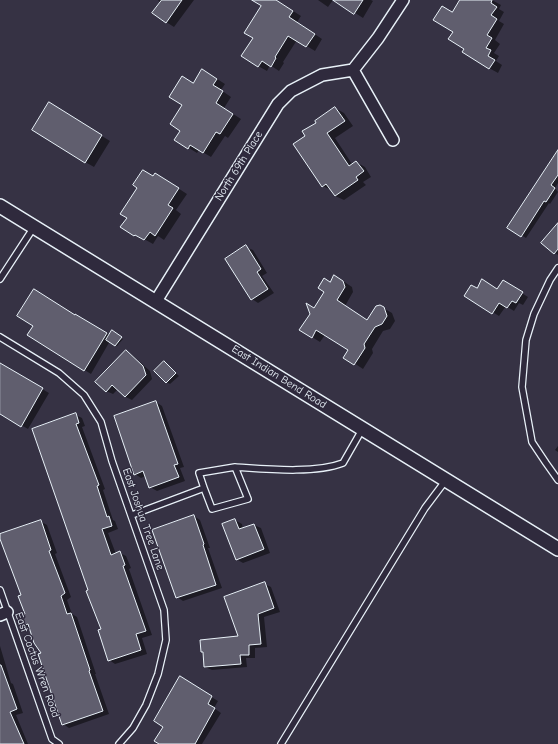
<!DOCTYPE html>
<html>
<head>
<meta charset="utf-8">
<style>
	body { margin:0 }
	canvas { display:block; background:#363244 }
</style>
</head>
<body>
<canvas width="558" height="744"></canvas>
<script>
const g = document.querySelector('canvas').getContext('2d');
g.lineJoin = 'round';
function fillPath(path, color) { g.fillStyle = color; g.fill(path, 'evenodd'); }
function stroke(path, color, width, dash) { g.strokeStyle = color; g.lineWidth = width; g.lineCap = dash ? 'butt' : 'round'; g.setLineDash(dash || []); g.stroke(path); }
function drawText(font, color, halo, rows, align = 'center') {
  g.font = font + ' "Comic Neue",sans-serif'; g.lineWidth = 3; g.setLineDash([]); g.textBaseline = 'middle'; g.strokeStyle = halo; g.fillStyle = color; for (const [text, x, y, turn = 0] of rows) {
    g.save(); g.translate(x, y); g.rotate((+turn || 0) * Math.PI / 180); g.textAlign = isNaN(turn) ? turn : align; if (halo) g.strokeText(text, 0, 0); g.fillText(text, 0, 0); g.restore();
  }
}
fillPath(new Path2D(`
	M 158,0 L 194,0 L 174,27 L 166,22 L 161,3 Z
	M 259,0 L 276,0 L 301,16 L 297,22 L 322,39 L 315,51 L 297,40 L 283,62 L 284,63 L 279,71 L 270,65 L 267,71 L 258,66 L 254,38 L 263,6 Z
	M 318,0 L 333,0 L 328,7 Z
	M 335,0 L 371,0 L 373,1 L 363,18 Z
	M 461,0 L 492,0 L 501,5 L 499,9 L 504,12 L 499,21 L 504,24 L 495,40 L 500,44 L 494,53 L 499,56 L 496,61 L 502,65 L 498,73 L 489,68 L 465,48 L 454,32 L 453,14 Z
	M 211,75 L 225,84 L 221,90 L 231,97 L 224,108 L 241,119 L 228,138 L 225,136 L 211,157 L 199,150 L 197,153 L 176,140 L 182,130 L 184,105 L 193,84 Z
	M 335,108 L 344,113 L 353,126 L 335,138 L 352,164 L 356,162 L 365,167 L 371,177 L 363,182 L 366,185 L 344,200 L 335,196 L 332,190 L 322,186 L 307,136 L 317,123 Z
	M 58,109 L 110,141 L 94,167 L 85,162 Z
	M 557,150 L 558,150 L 558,183 L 555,188 L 558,192 L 550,204 L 549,203 L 526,238 L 508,227 L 551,162 L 550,162 Z
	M 153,177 L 164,179 L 187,194 L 176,210 L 181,214 L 164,240 L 158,236 L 153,244 L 144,239 L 143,240 L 122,227 Z
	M 558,225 L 558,255 L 543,243 Z
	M 246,247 L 253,250 L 267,273 L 262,276 L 274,293 L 258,303 L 252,299 Z
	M 343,281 L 352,287 L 353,292 L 345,306 L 368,321 L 380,306 L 392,313 L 395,321 L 390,329 L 383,331 L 372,349 L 373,353 L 363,369 L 345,357 L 350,350 L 325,335 L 320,342 L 312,337 L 314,309 L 330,283 Z
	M 503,281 L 528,297 L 523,305 L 519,303 L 514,311 L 506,306 L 499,316 L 466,296 L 477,289 L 498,290 Z
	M 76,315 L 110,335 L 112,332 L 123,339 L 117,346 L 110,341 L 91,374 L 28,335 Z
	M 126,351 L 132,355 L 150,371 L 152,379 L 132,400 L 126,397 L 118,389 L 113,394 L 106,391 Z
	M 164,362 L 179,376 L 170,384 L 166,382 Z
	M 0,364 L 49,393 L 28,429 L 0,413 Z
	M 156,402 L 162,406 L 184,467 L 180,468 L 185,481 L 157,491 L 150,487 L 146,476 L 141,478 L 135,474 Z
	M 76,415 L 82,418 L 85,426 L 82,427 L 105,489 L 103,490 L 113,520 L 115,521 L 118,529 L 108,533 L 116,554 L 120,553 L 126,556 L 131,568 L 129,569 L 152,635 L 142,638 L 147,654 L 115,664 L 109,660 L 102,630 L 90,590 L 34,430 Z
	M 558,446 L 558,452 L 555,450 Z
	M 194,516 L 200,520 L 210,548 L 208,548 L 222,588 L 183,601 L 177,597 Z
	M 235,520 L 242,524 L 243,529 L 254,525 L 261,528 L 270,553 L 243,563 L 236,559 Z
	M 40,521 L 47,525 L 57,553 L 55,554 L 71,597 L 67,600 L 72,614 L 77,617 L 96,674 L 95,674 L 109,714 L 69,728 L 63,724 L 42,654 L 30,628 L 24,625 L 26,615 L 22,595 L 0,536 Z
	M 265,584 L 271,587 L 280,612 L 264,617 L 267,647 L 255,648 L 255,658 L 246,658 L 247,667 L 212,670 L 205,667 L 204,653 L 202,651 L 239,637 Z
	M 0,646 L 11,683 L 13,684 L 23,713 L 16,715 L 28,744 L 0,744 Z
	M 180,678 L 218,701 L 214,708 L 221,713 L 202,744 L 161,744 L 165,727 Z`), '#0007');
const building = new Path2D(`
	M 162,0 L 182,0 L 166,23 L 152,13 Z
	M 252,0 L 276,0 L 293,11 L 289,17 L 315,34 L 306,47 L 288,36 L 275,57 L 276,58 L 271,67 L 262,61 L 258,67 L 241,56 L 253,38 L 244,33 L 261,6 Z
	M 333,0 L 363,0 L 354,14 Z
	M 460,0 L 492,0 L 491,3 L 497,7 L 491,15 L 497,19 L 487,35 L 492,38 L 486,48 L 491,50 L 488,56 L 495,60 L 489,69 L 462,52 L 464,49 L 448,39 L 453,32 L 433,20 L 442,6 L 452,12 Z
	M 202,69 L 217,79 L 213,85 L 223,91 L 216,103 L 233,114 L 220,134 L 216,132 L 203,153 L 190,145 L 188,149 L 174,140 L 180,131 L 170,124 L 182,105 L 169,97 L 182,76 L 193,83 Z
	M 49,102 L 102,135 L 85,163 L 32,130 Z
	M 335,107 L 345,121 L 327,133 L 349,166 L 356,161 L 364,171 L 356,177 L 358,180 L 335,196 L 326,184 L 322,187 L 293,144 L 305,136 L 302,131 L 316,123 L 315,121 Z
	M 558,150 L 558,175 L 551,185 L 555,188 L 546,202 L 544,201 L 521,237 L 507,228 Z
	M 143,170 L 153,176 L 155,173 L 179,188 L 168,205 L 173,208 L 155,236 L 150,232 L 144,240 L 135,235 L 134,236 L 120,227 L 127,218 L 120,214 L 137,188 L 133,185 Z
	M 558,223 L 558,249 L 554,254 L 541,243 Z
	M 246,245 L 261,269 L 257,272 L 268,289 L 251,300 L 225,259 Z
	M 334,275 L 343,281 L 345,287 L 337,300 L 367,320 L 376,306 L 380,305 L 384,307 L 387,316 L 382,324 L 375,327 L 364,344 L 365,348 L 354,365 L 343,358 L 348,350 L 316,330 L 312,338 L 299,330 L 310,314 L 306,303 L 314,308 L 324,292 L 318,288 L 324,278 L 330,282 Z
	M 482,279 L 497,289 L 503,280 L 523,292 L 516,303 L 512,301 L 507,308 L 499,303 L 492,314 L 464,296 L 471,285 L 477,288 Z
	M 34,289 L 75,315 L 75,314 L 107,333 L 84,371 L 27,335 L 33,326 L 17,316 Z
	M 112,330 L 122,337 L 115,346 L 106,340 Z
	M 126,350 L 143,366 L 146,375 L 125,397 L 112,385 L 106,392 L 95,382 Z
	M 164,361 L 176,373 L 166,383 L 154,371 Z
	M 0,363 L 43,388 L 21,427 L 0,414 Z
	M 156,401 L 178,464 L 174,465 L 179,477 L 149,488 L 143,471 L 134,475 L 114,416 Z
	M 76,413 L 79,423 L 76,424 L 99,485 L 97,486 L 107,517 L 109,516 L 112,526 L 102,529 L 111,555 L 120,551 L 125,565 L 123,566 L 146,631 L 136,634 L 141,650 L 108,661 L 98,630 L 101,629 L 86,591 L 88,590 L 32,429 Z
	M 194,515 L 204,544 L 203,545 L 216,585 L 176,598 L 152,530 Z
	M 235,519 L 239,529 L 254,524 L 264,549 L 236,560 L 222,524 Z
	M 41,520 L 51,550 L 49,551 L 65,593 L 61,596 L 67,614 L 71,613 L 90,670 L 89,671 L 103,711 L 62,725 L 38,654 L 41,653 L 34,643 L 28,624 L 23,626 L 21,617 L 25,614 L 18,596 L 21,595 L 0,539 L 0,534 Z
	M 265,582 L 274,608 L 258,614 L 261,644 L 249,645 L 249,655 L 240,655 L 241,664 L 204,667 L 203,652 L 201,652 L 200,640 L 238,636 L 224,597 Z
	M 0,665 L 1,665 L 17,709 L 10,712 L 24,744 L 0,744 Z
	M 180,676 L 212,696 L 208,704 L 215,708 L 195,744 L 159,744 L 154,741 L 163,727 L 154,721 Z`);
fillPath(building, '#605e6e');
stroke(building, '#e8f1f8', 1);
const service = new Path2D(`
	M 558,268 L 550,280 L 534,314 L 526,340 L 522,387 L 532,442 L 546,463 L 558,480
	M 0,279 L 34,227
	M 0,337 L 59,373 L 84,395 L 101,422 L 112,461 L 164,610 L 166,640 L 158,674 L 146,705 L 133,728 L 119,744
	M 235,467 C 266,469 314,474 343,463 L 363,428
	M 132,515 L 204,488 L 212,509 L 248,499 L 235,467 L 199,473 L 204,488
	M 0,590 L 52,739 L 59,744
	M 281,744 L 425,508 L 446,480`);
const minor = new Path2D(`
	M 353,70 L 393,140
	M 156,301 L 278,104 L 291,91 L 322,75 L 353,70 L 378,38 L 403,0
	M 0,615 L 7,612`);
const tertiary = new Path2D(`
	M 0,206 L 558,549`);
stroke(service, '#e8f1f8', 8);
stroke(minor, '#e8f1f8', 14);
stroke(tertiary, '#e8f1f8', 16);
stroke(service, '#2f2a3d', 5.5);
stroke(minor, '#2f2a3d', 11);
stroke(tertiary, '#2f2a3d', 13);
drawText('11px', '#e8f1f8', '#2f2a3d', [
	["North 69th Place",239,166,-58],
	["East Indian Bend Road",279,377,32],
	["East Joshua Tree Lane",143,519,71],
	["East Cactus Wren Road",37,665,70]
]);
</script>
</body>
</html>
